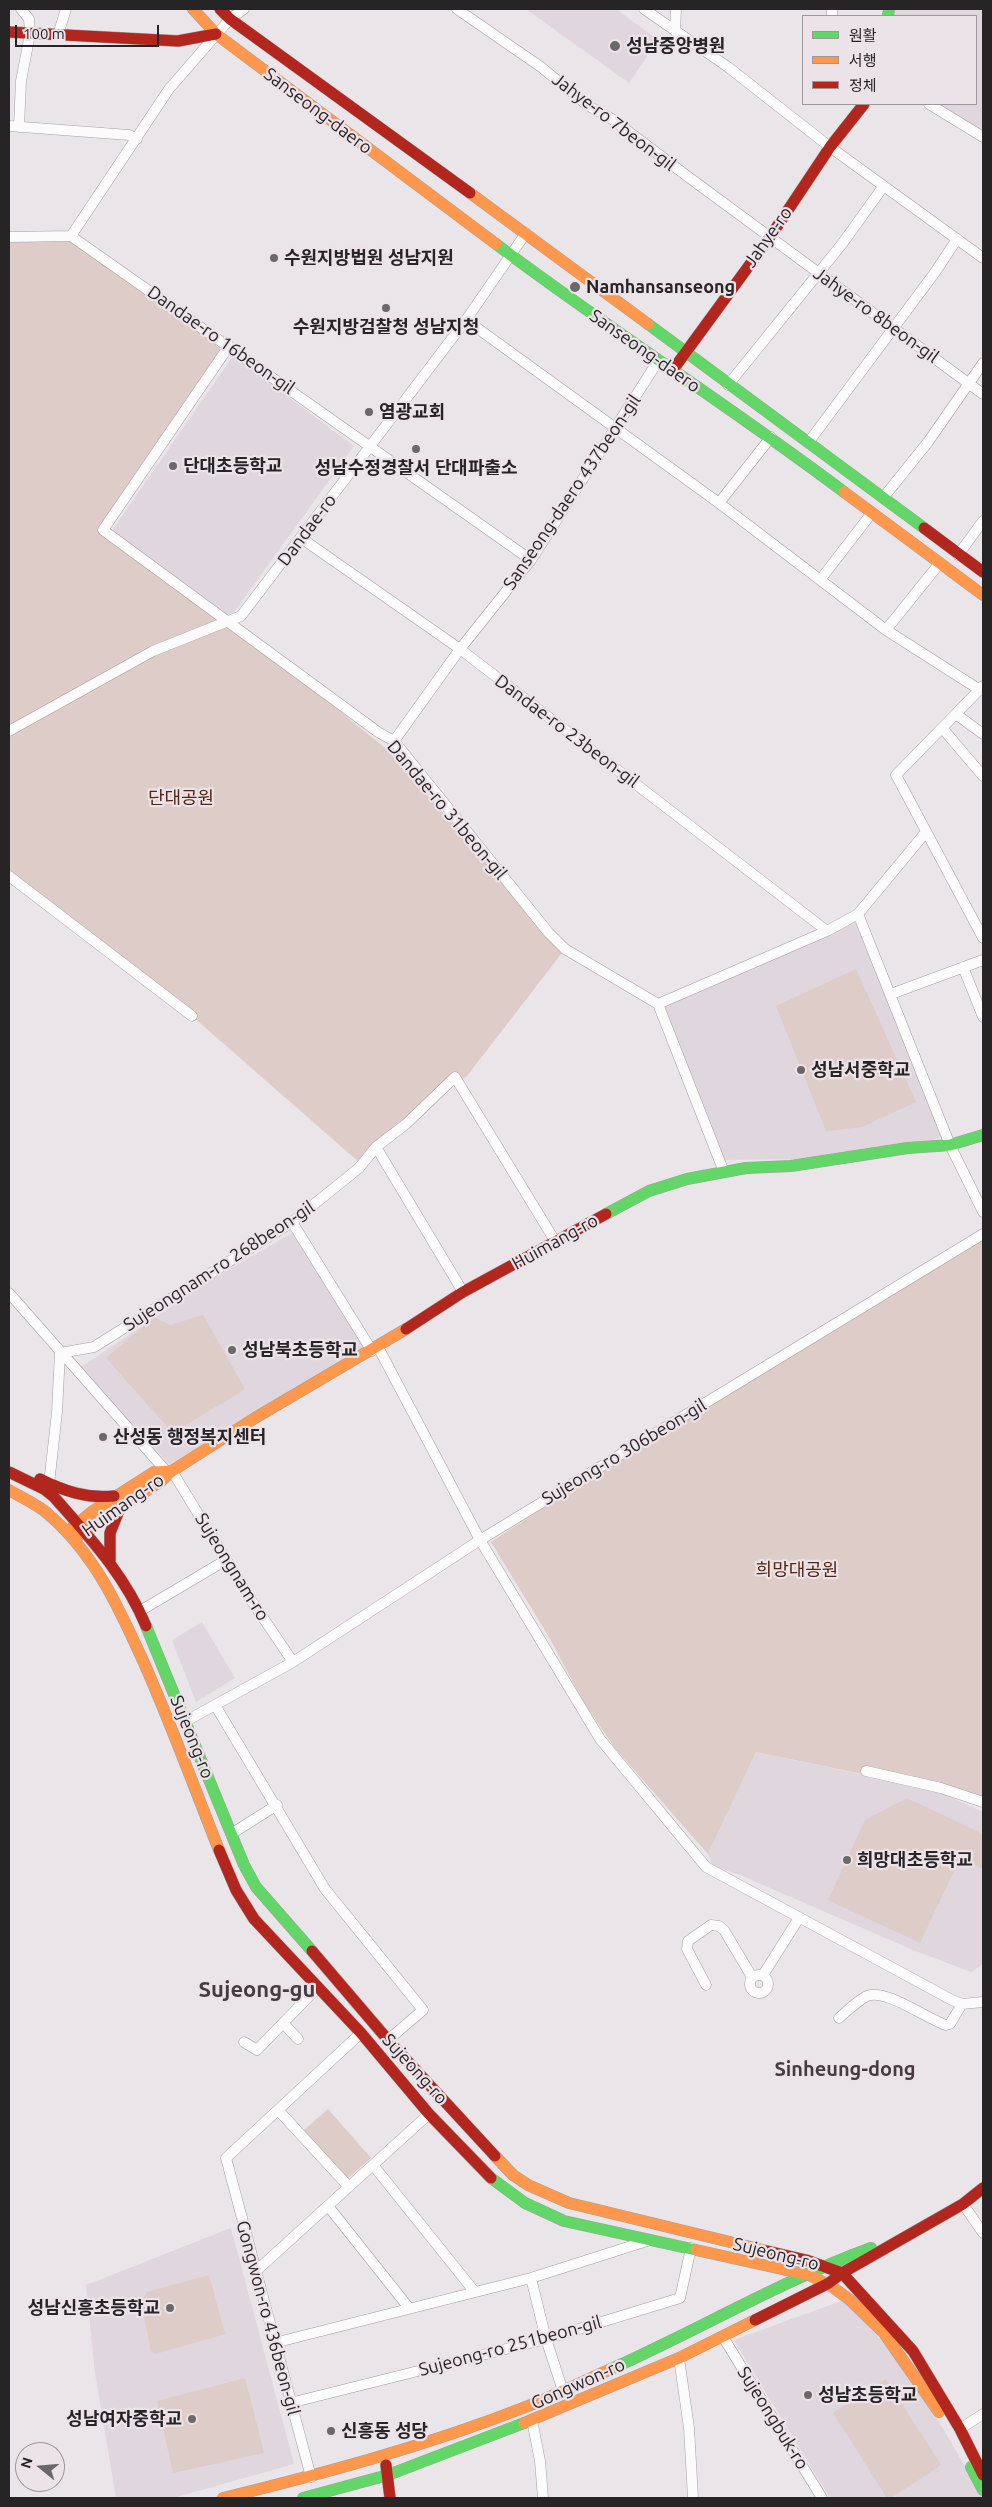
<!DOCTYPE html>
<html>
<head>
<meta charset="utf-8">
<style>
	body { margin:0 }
	#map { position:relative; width:992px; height:2507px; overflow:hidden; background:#eae5e8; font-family:Ubuntu,"Noto Sans KR",sans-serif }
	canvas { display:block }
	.frame { position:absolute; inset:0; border:10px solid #272426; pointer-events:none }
	.legend { position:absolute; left:802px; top:15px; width:175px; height:90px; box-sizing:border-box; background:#ece3e9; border:1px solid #9d979b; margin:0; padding:6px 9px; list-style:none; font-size:15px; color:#272426 }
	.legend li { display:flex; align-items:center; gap:10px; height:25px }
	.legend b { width:25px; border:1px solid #9d979b }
	.north { position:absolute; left:15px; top:2442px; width:50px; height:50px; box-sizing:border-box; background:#ece3e9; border:1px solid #9d979b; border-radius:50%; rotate:287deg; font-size:14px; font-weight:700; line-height:20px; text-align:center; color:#272426 }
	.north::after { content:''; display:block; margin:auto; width:18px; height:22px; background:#6b686a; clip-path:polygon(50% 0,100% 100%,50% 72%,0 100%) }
	.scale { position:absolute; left:15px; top:25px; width:144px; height:22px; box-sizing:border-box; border:2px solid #272426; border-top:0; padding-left:6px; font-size:15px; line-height:18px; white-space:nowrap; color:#272426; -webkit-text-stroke:4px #ece3e9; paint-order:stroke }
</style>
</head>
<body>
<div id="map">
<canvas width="992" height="2507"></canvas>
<div class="frame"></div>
<ul class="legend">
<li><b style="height:6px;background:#63d668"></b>원활</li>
<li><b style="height:6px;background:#ff974d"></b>서행</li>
<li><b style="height:6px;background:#b3261e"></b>정체</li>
</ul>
<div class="north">N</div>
<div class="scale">100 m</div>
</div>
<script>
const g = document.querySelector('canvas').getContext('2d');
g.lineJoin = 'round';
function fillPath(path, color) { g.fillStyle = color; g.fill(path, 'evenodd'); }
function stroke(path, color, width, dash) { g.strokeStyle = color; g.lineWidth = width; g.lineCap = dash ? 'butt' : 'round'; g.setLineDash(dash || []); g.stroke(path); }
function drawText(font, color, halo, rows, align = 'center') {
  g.font = font + ' Ubuntu,"Noto Sans KR",sans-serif'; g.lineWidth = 4.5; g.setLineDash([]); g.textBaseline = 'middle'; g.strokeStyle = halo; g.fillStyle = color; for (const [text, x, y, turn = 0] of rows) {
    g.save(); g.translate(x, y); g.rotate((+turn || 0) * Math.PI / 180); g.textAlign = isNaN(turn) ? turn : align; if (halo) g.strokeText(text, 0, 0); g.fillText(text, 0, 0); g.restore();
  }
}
fillPath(new Path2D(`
	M 526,9 L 616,9 L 658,40 L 629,83 Z
	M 889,9 L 983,9 L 983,137 L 929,104 L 976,104 L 976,16 L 888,16 Z
	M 233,356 L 354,446 L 229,619 L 111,532 Z
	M 855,922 L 944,1136 L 908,1148 L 794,1159 L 721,1160 L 658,1004 L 827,931 Z
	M 292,1233 L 367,1345 L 171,1466 L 78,1369 L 211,1280 Z
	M 202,1622 L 235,1678 L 196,1702 L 172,1640 Z
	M 756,1752 L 935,1790 L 983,1812 L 983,1964 L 971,1972 L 913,1950 L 740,1875 L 713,1866 L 708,1854 Z
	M 231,2228 L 294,2464 L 173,2498 L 116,2498 L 95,2373 L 86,2285 Z
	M 841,2301 L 858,2312 L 892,2353 L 944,2430 L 983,2498 L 830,2498 L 734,2340 Z`), '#e0d6dd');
fillPath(new Path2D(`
	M 71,236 L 116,267 L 222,350 L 99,530 L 229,621 L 385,748 L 565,949 L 467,1076 L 436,1097 L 360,1163 L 192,1016 L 9,878 L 9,237 Z
	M 856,969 L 916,1102 L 862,1127 L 826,1131 L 776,1006 Z
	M 983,1239 L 983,1802 L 935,1789 L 756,1752 L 708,1854 L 614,1747 L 583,1701 L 549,1637 L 491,1542 L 593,1475 Z
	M 203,1315 L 245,1389 L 173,1433 L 106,1358 L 154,1317 L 170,1325 Z
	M 907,1798 L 983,1834 L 983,1869 L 960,1858 L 920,1943 L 828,1900 L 865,1820 Z
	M 328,2109 L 371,2158 L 346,2180 L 303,2131 Z
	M 209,2275 L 225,2334 L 155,2354 L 151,2351 L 141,2303 L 147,2292 Z
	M 245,2378 L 264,2453 L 173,2473 L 157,2401 Z
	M 886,2379 L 941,2465 L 891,2498 L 887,2498 L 833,2413 Z`), '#ddccc8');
const street = new Path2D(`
	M 457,9 L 541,67 L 587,105 L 612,119 L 687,176 L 983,394
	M 644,9 L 728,67 L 830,147 L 983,258
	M 832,16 L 832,9
	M 675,31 L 676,9
	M 58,35 L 66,9
	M 929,104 L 983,137
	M 9,126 L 129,135 L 137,139
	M 19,127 L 21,81 L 30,34 L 29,19 L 21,9
	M 71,236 L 531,560
	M 71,236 L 169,89 L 230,19 L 244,9
	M 9,237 L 71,236
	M 466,320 L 719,503 L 886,630 L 980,690
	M 229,346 L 103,530 L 378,732 L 394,741 L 548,932 L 565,949 L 658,1004
	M 728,385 L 842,244 L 883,187
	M 808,443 L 936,271 L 957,239
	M 883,498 L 928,442 L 983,363
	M 719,503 L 771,437
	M 301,538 L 460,649 L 827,931
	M 958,555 L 983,521
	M 820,580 L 871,514
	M 886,630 L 939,564
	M 983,686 L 896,775 L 983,938
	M 957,715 L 983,734
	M 943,729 L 983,776
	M 9,731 L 153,651 L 241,616 L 466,320 L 526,233
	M 394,741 L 460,649 L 531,560 L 658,361
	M 9,876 L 192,1016
	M 858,914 L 950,1145 L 983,1212
	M 963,967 L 983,1017
	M 891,994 L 983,960
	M 376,1147 L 463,1292
	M 724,1172 L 658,1004 L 827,931 L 858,914 L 926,832
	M 292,1222 L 372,1351
	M 983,1234 L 480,1540 L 600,1739 L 706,1867 L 952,2000 L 962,2004 L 983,2002
	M 9,1293 L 166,1471
	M 172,1471 L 249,1597 L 293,1662
	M 49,1484 L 57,1412 L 60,1353 L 94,1347 L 292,1222 L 359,1168 L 376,1147 L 406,1124 L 455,1077 L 555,1241
	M 140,1611 L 226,1560
	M 215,1705 L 325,1889 L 423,2010 L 388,2040
	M 186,1721 L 293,1662 L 480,1540 L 378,1347
	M 866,1771 L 941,1788 L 983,1802
	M 231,1834 L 277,1805
	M750 1984a9 9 0 1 1 18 0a9 9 0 1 1-18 0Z
	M 763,1975 L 799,1918
	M 706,1985 L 687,1949 L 688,1941 L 711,1925 L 719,1926 L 724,1930 L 752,1977
	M 839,2018 C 848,2010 857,2001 867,1996 C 885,1988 927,2019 946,2025 L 950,2024 L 962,2004
	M 283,2023 L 298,2039
	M 244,2042 L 257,2050 L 318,1987
	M 279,2111 L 349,2187
	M 373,2165 L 474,2291
	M 963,2204 L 983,2233
	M 328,2206 L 409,2308
	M 256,2271 L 429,2114
	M 531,2278 L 546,2339 L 563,2391
	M 723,2337 L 822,2498
	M 274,2343 L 531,2278 L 647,2241
	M 679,2358 L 689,2428 L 693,2498
	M 290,2403 L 546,2339 L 680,2298 L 691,2248
	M 532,2420 L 540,2461 L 543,2498
	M 960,2429 L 983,2414
	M 311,2477 L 226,2158 L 361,2033`);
const fast = new Path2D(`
	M 888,16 L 889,9
	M 496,244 C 610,330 730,406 844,492
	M 648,324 L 924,528
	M 606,1214 L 649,1191 L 687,1179 L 746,1168 L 791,1166 L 908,1148 L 950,1145 L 983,1135
	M 146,1626 L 244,1865 L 256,1887 L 312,1951
	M 491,2178 L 525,2203 L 564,2221 L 696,2250
	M 611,2369 C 698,2330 781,2281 871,2248
	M 971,2467 L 983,2490
	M 303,2498 L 388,2475 L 524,2423`);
const slow = new Path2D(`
	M 193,9 L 216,34 L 496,244
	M 470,193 L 648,324
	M 844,492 L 983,595
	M 9,1490 C 22,1498 37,1504 48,1514 C 95,1554 119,1608 144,1663 C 171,1724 194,1787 219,1850
	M 71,1529 L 93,1511 L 154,1472 L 172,1471
	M 78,1536 L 161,1481 L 172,1471 L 255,1418 L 406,1329
	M 495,2156 L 513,2175 L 528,2185 L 569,2203 L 767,2251
	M 696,2250 L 809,2275 L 831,2286 L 850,2300 L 884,2333 L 939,2412
	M 524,2423 L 679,2358 L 755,2320
	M 223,2498 C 326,2473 429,2445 528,2406 C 556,2395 584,2381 611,2369`);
const jam = new Path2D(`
	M 220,9 L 230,19 L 470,193
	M 9,32 L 178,41 L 216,34
	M 672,371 L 770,237 L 830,147 L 864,104
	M 924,528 L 983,572
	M 406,1329 L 463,1292 L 606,1214
	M 9,1472 L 44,1489 L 54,1497 C 90,1538 125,1575 146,1626
	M 40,1479 C 64,1491 87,1499 114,1496
	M 110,1560 L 110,1533 L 120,1508
	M 219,1850 L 236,1890 L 254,1919 L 361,2033 L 429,2114 L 491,2178
	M 312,1951 L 388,2040 L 495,2156
	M 767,2251 L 806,2260 L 842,2273 L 913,2351 L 960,2429 L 983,2475
	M 755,2320 L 829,2283 L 842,2273 L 963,2204 L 983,2188
	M 386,2465 L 390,2498`);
stroke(street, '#a3a0a2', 11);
stroke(fast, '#a3a0a2', 12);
stroke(slow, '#a3a0a2', 12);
stroke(jam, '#a3a0a2', 12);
stroke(street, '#fcfbfc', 10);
stroke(fast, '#63d668', 11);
stroke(slow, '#ff974d', 11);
stroke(jam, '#b3261e', 11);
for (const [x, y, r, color] of [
	[615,46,6,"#6b686a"],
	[274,258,5,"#6b686a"],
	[575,287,6,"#6b686a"],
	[386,308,5,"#6b686a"],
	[369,412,5,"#6b686a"],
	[416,449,5,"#6b686a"],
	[173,466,5,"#6b686a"],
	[801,1070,5,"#6b686a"],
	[232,1350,5,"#6b686a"],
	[103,1437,5,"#6b686a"],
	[847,1860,5,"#6b686a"],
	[170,2308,5,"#6b686a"],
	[808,2395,5,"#6b686a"],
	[192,2419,5,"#6b686a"],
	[331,2431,5,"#6b686a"]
]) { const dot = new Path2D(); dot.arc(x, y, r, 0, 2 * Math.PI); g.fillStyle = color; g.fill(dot); stroke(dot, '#ece3e9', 2); }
drawText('bold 18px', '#272426', '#ece3e9', [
	["성남중앙병원",626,46],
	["수원지방법원 성남지원",284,258],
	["Namhansanseong",586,287],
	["수원지방검찰청 성남지청",386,327,"center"],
	["염광교회",379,412],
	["단대초등학교",183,466],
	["성남수정경찰서 단대파출소",416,468,"center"],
	["성남서중학교",811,1070],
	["성남북초등학교",242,1350],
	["산성동 행정복지센터",113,1437],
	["희망대초등학교",857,1860],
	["성남신흥초등학교",160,2308,"right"],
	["성남초등학교",818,2395],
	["성남여자중학교",182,2419,"right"],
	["신흥동 성당",341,2431]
], 'left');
drawText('18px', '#272426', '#ece3e9', [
	["Sanseong-daero",318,111,37],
	["Jahye-ro 7beon-gil",614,122,37],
	["Jahye-ro",768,237,-55],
	["Jahye-ro 8beon-gil",876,315,36],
	["Dandae-ro 16beon-gil",221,340,35],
	["Sanseong-daero",645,351,35],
	["Sanseong-daero 437beon-gil",572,492,-56],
	["Dandae-ro",307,530,-53],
	["Dandae-ro 23beon-gil",567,731,37],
	["Dandae-ro 31beon-gil",447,810,50],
	["Huimang-ro",555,1242,-29],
	["Sujeongnam-ro 268beon-gil",219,1266,-33],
	["Sujeong-ro 306beon-gil",624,1452,-31],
	["Huimang-ro",123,1505,-35],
	["Sujeongnam-ro",232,1567,58],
	["Sujeong-ro",192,1737,68],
	["Sujeong-ro",415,2069,48],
	["Sujeong-ro",776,2254,14],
	["Gongwon-ro 436beon-gil",268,2318,75],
	["Sujeong-ro 251beon-gil",510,2346,-15],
	["Gongwon-ro",578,2384,-24],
	["Sujeongbuk-ro",773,2418,58]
]);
drawText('18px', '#532613', '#ece3e9', [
	["단대공원",181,798],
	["희망대공원",797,1570]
]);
drawText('bold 20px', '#443c41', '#ece3e9', [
	["Sinheung-dong",845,2069]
]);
drawText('bold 22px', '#443c41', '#ece3e9', [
	["Sujeong-gu",257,1990]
]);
</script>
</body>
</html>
